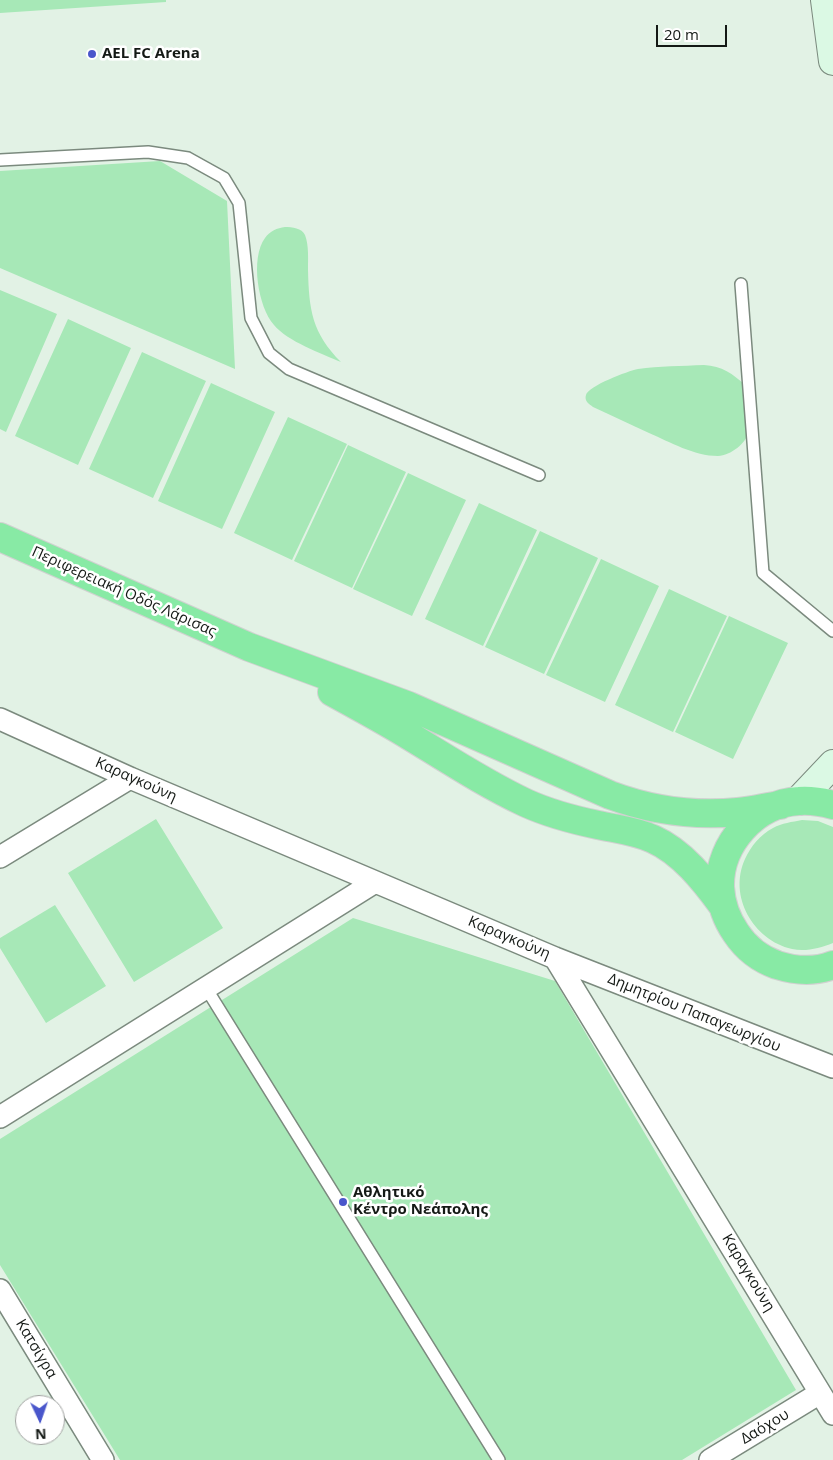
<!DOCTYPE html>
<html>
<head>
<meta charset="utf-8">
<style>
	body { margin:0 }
	#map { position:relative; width:833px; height:1460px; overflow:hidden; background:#e2f2e5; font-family:"Open Sans",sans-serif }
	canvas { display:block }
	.north { position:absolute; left:15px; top:1395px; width:50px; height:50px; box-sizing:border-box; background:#fff; border:1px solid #a1a3a1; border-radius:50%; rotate:177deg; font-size:14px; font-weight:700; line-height:20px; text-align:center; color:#141915 }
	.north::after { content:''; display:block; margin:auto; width:18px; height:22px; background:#4956cb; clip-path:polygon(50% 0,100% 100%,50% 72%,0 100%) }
	.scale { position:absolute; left:656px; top:25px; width:71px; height:22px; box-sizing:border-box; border:2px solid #141915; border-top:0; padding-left:6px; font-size:15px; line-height:18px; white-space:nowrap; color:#141915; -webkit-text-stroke:4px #fff; paint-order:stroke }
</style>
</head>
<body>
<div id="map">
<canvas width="833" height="1460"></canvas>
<div class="north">N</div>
<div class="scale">20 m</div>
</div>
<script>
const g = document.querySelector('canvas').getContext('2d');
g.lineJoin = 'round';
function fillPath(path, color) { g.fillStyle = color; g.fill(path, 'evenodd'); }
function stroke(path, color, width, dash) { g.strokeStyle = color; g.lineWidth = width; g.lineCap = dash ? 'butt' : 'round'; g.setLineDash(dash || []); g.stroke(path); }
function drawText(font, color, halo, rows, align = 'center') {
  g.font = font + ' "Open Sans",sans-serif'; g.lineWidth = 5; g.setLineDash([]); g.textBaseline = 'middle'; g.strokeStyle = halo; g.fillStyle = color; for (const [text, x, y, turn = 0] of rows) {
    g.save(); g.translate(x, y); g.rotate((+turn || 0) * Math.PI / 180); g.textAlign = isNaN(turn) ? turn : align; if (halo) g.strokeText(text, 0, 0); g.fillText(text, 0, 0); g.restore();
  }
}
fillPath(new Path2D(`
	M 0,0 L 166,0 L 166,2 L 0,13 Z
	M 160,161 L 227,201 L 235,369 L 0,268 L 0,171 Z
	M 285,227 C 292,227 302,228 305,235 C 309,245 308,260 308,270 C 309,310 312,333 341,362 C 322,354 287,341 274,325 C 258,307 250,258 265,238 C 270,231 277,228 285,227 Z
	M 0,290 L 57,314 L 6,432 L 0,429 Z
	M 68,319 L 131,348 L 78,465 L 15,436 Z
	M 142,352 L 206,381 L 153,498 L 89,469 Z
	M 704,365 C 722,366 733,374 745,385 C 746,395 751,424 749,431 C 746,444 731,455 718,456 C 694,456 670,442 649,433 C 630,424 612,416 593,407 C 589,404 584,401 586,395 C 588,386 628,371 638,369 C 659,366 682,366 704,365 Z
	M 211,383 L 275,412 L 222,529 L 158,501 Z
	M 288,417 L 347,444 L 292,560 L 234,533 Z
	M 348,445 L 406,472 L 352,588 L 294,561 Z
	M 408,473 L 466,500 L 412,616 L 353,589 Z
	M 479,503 L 537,530 L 483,646 L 425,619 Z
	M 540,531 L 598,558 L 544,674 L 485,647 Z
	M 601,559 L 659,586 L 605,702 L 546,675 Z
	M 669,589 L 727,616 L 673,732 L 615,705 Z
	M 729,616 L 788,643 L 733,759 L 675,732 Z
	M 156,819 L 223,928 L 134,982 L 68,873 Z
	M 802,820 L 818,821 L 833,827 L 833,943 C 820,948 806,952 792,949 C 753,940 728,896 745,859 C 751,846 760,835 773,828 C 782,823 792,822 802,820 Z
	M 55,905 L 106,986 L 46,1023 L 0,948 L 0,938 Z
	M 353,918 L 555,981 L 796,1390 L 682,1460 L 120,1460 L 0,1265 L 0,1139 Z`), '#a7e8b7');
const lane = new Path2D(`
	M 0,160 L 148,152 L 188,158 L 224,178 L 239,203 L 251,318 L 269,353 L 289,369 L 539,475
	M 741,284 L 763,573 L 833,631
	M 206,988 L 499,1460`);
const street = new Path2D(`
	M 0,719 L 130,778 L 555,958 L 833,1067
	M 0,857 L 130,778
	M 555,958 L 833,1414
	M 0,1117 L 375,882
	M 0,1290 L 103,1460
	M 710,1460 L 820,1393`);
const secondary = new Path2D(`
	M 825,0 L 833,61
	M 798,801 L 833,764`);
const highway = new Path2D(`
	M 0,537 L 249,647 L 409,706 L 610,795 C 650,810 695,816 738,812 C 752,811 766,807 780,805
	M 332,692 C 354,704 376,716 398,729 C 440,754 481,782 526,803 C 548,813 574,820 598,825 C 616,829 635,831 653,839 C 682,852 704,880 723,906
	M 833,805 C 822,802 811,800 799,801 C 755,803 719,844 720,887 C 721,904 727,920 736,933 C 746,948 760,959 777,965 C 796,971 815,972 833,965`);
stroke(lane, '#7b8a7e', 14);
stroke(street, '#7b8a7e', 24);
stroke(secondary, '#7b8a7e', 30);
stroke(highway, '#d0d1d0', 30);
stroke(lane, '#fff', 11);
stroke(street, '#fff', 21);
stroke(secondary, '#dbf9e4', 28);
stroke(highway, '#88eaa5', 28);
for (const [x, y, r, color] of [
	[92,54,5,"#4956cb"],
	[343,1202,5,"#4956cb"]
]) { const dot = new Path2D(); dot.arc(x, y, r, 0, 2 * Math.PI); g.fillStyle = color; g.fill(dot); stroke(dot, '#fff', 2); }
drawText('bold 15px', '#141915', '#fff', [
	["AEL FC Arena",102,54],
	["Αθλητικό",353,1193],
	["Κέντρο Νεάπολης",353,1210]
], 'left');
drawText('15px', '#141915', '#fff', [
	["Περιφερειακή Οδός Λάρισας",124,592,24],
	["Καραγκούνη",136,780,24],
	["Καραγκούνη",509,938,23],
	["Δημητρίου Παπαγεωργίου",694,1013,22],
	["Καραγκούνη",748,1273,59],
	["Κατσίγρα",36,1349,59],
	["Δαόχου",765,1427,-31]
]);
</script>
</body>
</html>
